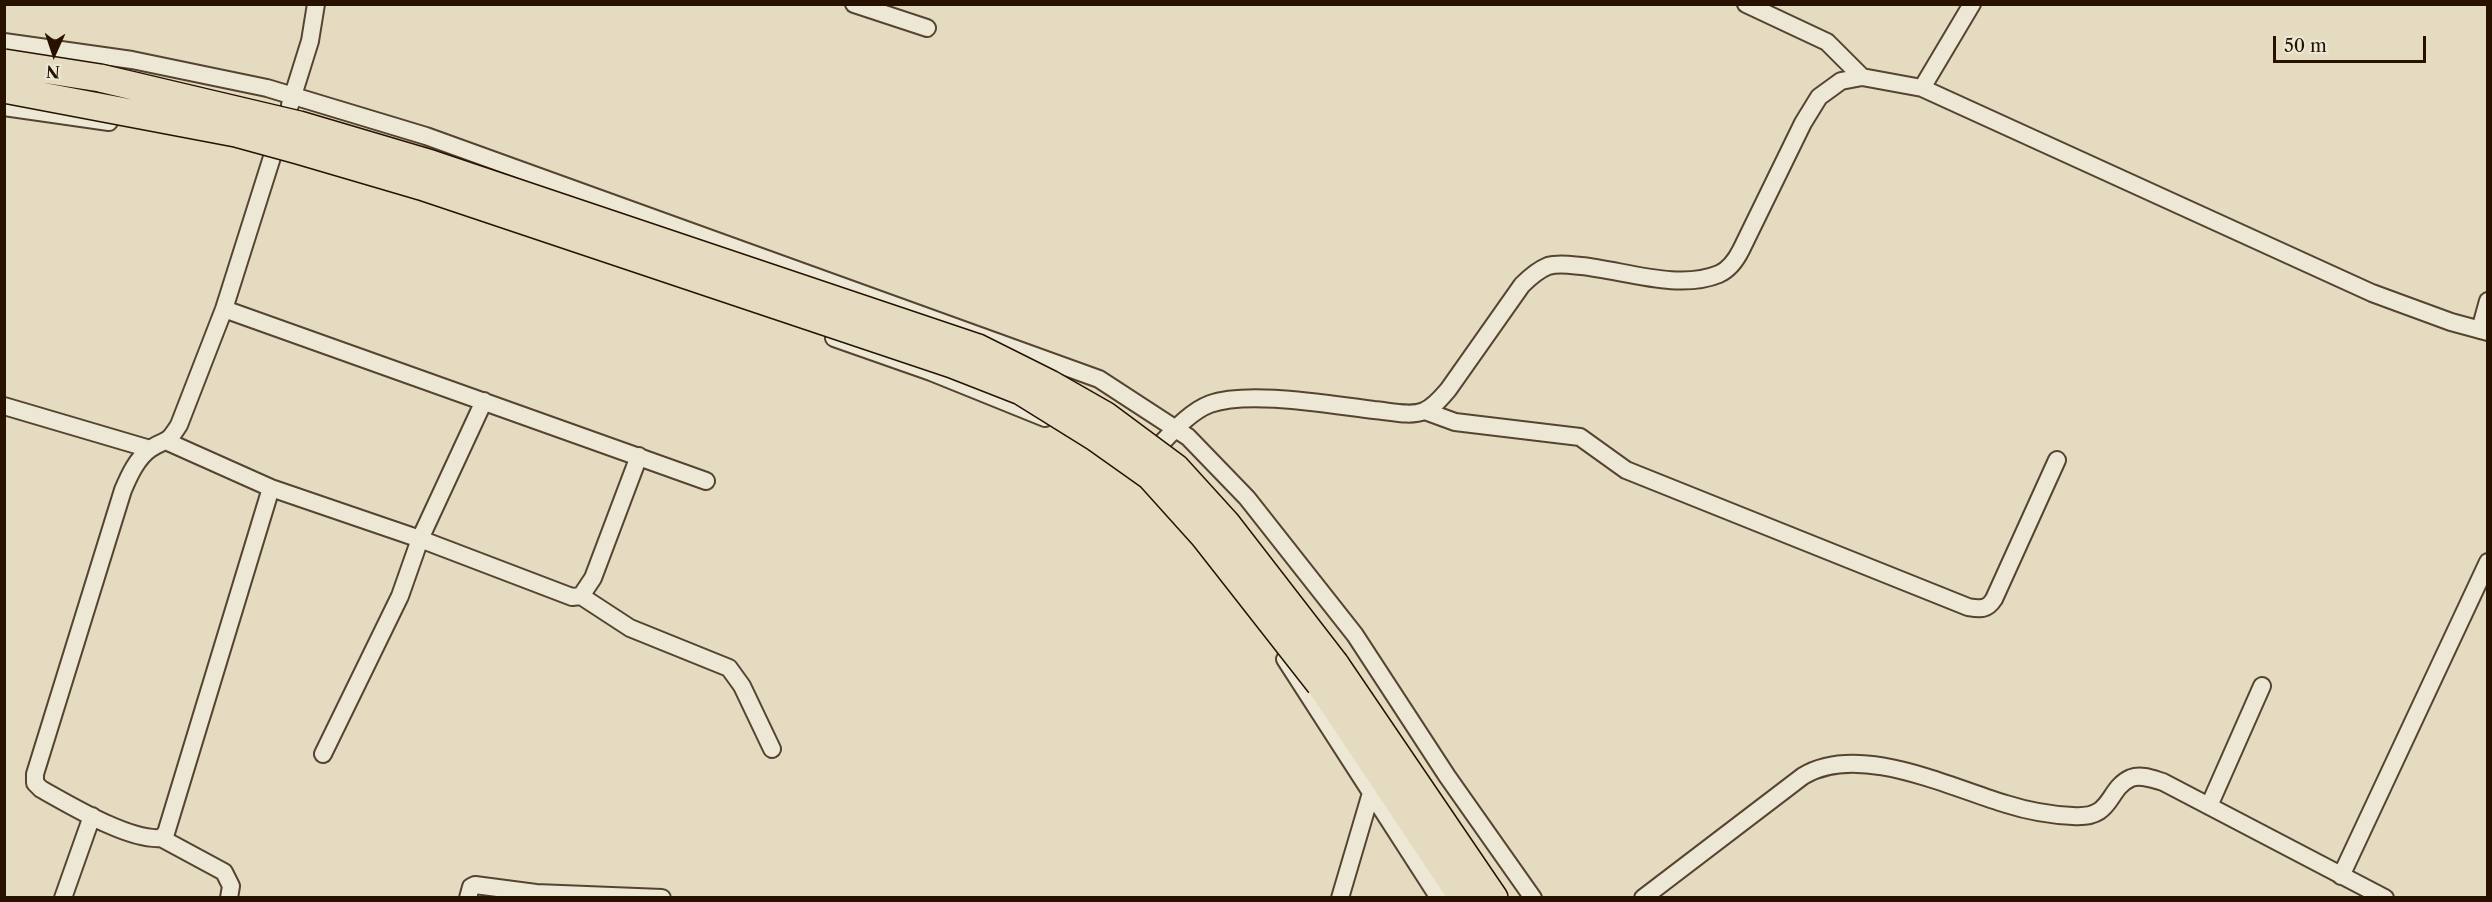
<!DOCTYPE html>
<html>
<head>
<meta charset="utf-8">
<style>
	body { margin:0 }
	#map { position:relative; width:2492px; height:902px; overflow:hidden; background:#e4dbc0; font-family:"Libre Caslon Text",serif }
	canvas { display:block }
	.frame { position:absolute; inset:0; border:6px solid #271200; pointer-events:none }
	.north { position:absolute; left:24px; top:24px; width:60px; height:60px; -webkit-text-stroke:4px #ede8d6; paint-order:stroke; rotate:183deg; font-size:16px; font-weight:700; line-height:24px; text-align:center; color:#271200 }
	.north::after { content:''; display:block; margin:auto; width:21px; height:27px; background:#271200; clip-path:polygon(50% 0,100% 100%,50% 72%,0 100%) }
	.scale { position:absolute; left:2273px; top:36px; width:153px; height:27px; box-sizing:border-box; border:3px solid #271200; border-top:0; padding-left:8px; font-size:18px; line-height:21px; white-space:nowrap; color:#271200; -webkit-text-stroke:4px #ede8d6; paint-order:stroke }
</style>
</head>
<body>
<div id="map">
<canvas width="2492" height="902"></canvas>
<div class="frame"></div>
<div class="north">N</div>
<div class="scale">50 m</div>
</div>
<script>
const g = document.querySelector('canvas').getContext('2d');
g.lineJoin = 'round';
function stroke(path, color, width, dash) { g.strokeStyle = color; g.lineWidth = width; g.lineCap = dash ? 'butt' : 'round'; g.setLineDash(dash || []); g.stroke(path); }
const minor = new Path2D(`
	M 854,4 L 927,28
	M 1746,4 L 1827,42 L 1862,77
	M 4,42 L 132,60 L 267,88 L 426,136 L 1099,379 L 1188,437 L 1247,498 L 1355,635 L 1447,776 L 1533,898
	M 1922,88 L 1972,4
	M 290,105 L 310,41 L 316,4
	M 4,107 L 109,122
	M 224,309 L 706,481
	M 2480,330 L 2488,301
	M 834,338 L 931,372 L 1045,418
	M 4,406 L 150,449
	M 1425,411 L 1455,422 L 1580,437 L 1626,470 L 1968,607 C 1981,609 1987,610 1994,599 L 2057,460
	M 168,442 L 271,488 L 420,539 L 572,597 L 581,596 L 593,578 L 639,456
	M 1147,458 C 1165,441 1186,413 1210,404 C 1249,390 1331,405 1374,410 C 1389,411 1410,417 1424,411 C 1434,407 1441,398 1448,390 L 1522,285 C 1530,277 1538,270 1548,266 C 1559,263 1570,265 1581,266 C 1623,270 1678,291 1719,274 C 1730,269 1736,260 1741,250 L 1803,123 L 1819,97 L 1841,81 L 1862,77 L 1922,88 L 2372,293 L 2451,322 L 2488,332
	M 271,488 L 166,833 L 161,838 C 129,841 70,805 41,789 L 35,783 L 35,774 L 123,490 C 129,476 137,458 150,449 C 168,437 165,447 179,425 L 224,309 L 279,135
	M 581,596 L 630,628 L 729,668 L 742,686 L 772,749
	M 1285,659 L 1439,898
	M 323,754 L 400,596 L 420,539 L 484,401
	M 2209,806 L 2262,686
	M 161,838 L 224,872 L 231,886 L 229,898
	M 2341,876 L 2488,562
	M 63,898 L 92,816
	M 468,898 L 471,887 L 475,885 L 536,893 L 662,898
	M 1340,898 L 1371,793
	M 1643,898 L 1803,776 C 1858,742 1949,787 2006,804 C 2028,811 2050,815 2073,816 C 2114,819 2106,789 2131,778 C 2141,774 2153,779 2163,782 L 2385,898`);
const trunk = new Path2D(`
	M 1335,664 L 1494,898
	M 1320,684 L 1463,898`);
stroke(minor, '#564430', 20);
stroke(trunk, '#271200', 30);
stroke(minor, '#ede8d6', 16);
stroke(trunk, '#e4dbc0', 27);
const trunkBridge = new Path2D(`
	M 4,63 L 100,78 L 299,125 L 431,164 L 978,348 L 1050,384 L 1106,416 L 1176,468 L 1226,523 L 1335,664
	M 4,89 L 236,133 L 298,150 L 421,186 L 952,364 L 1021,391 L 1095,437 L 1150,476 L 1204,536 L 1320,684`);
stroke(trunkBridge, '#271200', 30, []);
stroke(trunkBridge, '#e4dbc0', 27);
</script>
</body>
</html>
